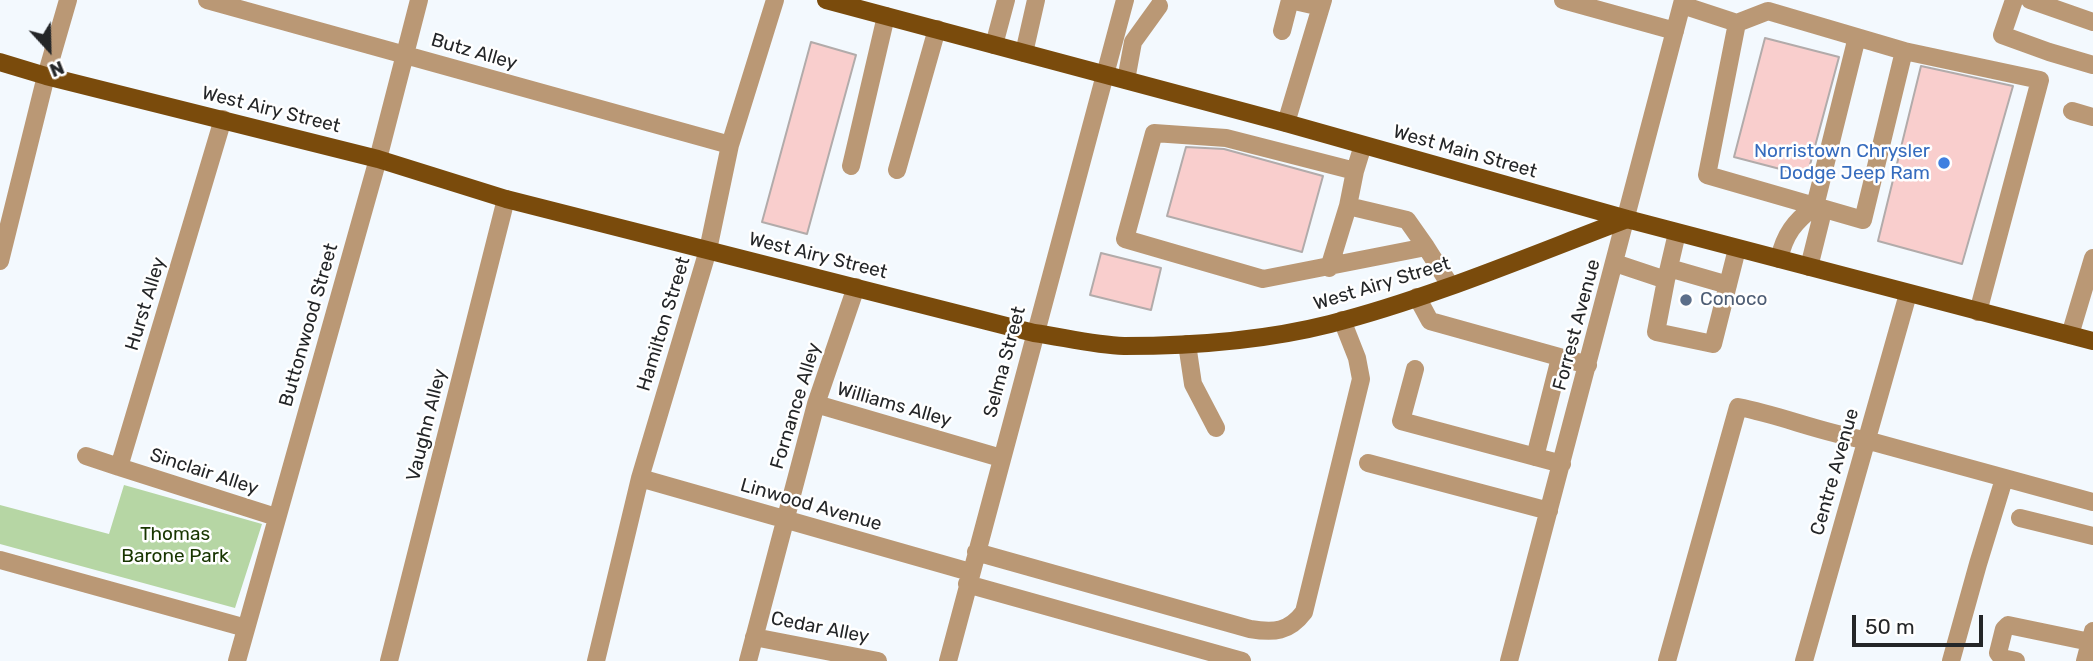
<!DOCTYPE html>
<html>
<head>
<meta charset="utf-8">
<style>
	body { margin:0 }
	#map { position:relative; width:2093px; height:661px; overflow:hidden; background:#f3f9fe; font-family:Rubik,sans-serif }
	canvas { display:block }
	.north { position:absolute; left:14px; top:14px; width:70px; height:70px; -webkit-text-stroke:5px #fff; paint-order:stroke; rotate:158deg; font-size:19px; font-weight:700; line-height:28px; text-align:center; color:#242628 }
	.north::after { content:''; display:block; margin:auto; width:24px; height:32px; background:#242628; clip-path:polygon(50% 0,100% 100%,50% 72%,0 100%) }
	.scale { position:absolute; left:1852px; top:615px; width:131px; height:32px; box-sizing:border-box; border:4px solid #242628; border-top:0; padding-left:9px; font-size:21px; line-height:24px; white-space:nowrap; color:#242628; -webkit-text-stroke:5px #fff; paint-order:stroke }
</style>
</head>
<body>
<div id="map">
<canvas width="2093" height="661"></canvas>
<div class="north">N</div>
<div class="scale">50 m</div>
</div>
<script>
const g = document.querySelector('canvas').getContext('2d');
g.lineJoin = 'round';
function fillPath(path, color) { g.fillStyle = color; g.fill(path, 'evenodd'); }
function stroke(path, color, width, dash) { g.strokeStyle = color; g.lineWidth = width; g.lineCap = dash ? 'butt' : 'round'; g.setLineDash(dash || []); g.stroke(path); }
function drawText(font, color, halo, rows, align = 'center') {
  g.font = font + ' Rubik,sans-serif'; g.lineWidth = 5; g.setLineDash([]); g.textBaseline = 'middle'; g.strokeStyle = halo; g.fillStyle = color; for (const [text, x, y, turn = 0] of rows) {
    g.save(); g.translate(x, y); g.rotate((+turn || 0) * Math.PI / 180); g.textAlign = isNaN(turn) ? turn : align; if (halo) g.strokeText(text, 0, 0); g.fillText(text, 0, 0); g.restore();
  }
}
fillPath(new Path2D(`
	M 124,485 L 262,524 L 235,608 L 0,544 L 0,505 L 109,534 Z`), '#b6d6a4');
const building = new Path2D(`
	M 1765,38 L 1839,57 L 1807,176 L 1734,157 Z
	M 811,42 L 856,55 L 807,234 L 762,222 Z
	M 1921,66 L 2013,86 L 1962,264 L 1878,241 Z
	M 1186,147 L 1224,149 L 1323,176 L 1302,252 L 1167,216 Z
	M 1101,253 L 1161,268 L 1151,310 L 1090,295 Z`);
fillPath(building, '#f9cecd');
stroke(building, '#b2abaa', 2);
stroke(new Path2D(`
	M 207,0 L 730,145
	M 1563,0 L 1675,31
	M 2014,0 L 2002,35 L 2049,52 L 2093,65
	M 2030,0 L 2093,22
	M 1682,5 L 1737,23 L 1707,175 L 1863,220 L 1904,51 L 1768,11 L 1737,23
	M 1282,31 L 1290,0 L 1321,7
	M 994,45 L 1006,0
	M 1904,51 L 2040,80 L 1978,312
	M 1024,53 L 1036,0
	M 1126,80 L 1133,42 L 1159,6
	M 2072,111 L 2093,117
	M 1286,123 L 1323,0
	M 851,166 L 886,16
	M 897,170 L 937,29
	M 1355,171 L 1226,138 L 1154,133 L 1125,239 L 1263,279 L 1426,247 L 1450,285
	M 1348,206 L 1407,220 L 1426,247
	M 1779,259 C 1785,234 1794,222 1815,206
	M 0,261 L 46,76 L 68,0
	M 1615,263 L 1666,280 L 1656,332 L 1713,344 L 1737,249
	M 1809,267 L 1821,219 L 1815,206 L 1857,37
	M 1329,268 L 1348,206 L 1355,171 L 1363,145
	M 1669,268 L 1728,285
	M 1666,280 L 1677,233
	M 1417,297 L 1430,321 L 1588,365
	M 2070,335 L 2093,258
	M 1187,344 L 1193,384 L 1216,428
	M 1415,369 L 1401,421 L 1562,464
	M 816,404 L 1001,458
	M 86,456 L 119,467 L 223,119
	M 1535,457 L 1560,358
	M 1368,463 L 1549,511
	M 119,467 L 276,517
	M 640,478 L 970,572
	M 2020,518 L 2093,536
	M 976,552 L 1250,629 C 1274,633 1289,632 1304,612 L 1361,379 L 1357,358 L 1342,320
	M 0,560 L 246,628
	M 967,584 L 1242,661
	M 754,637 L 878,661
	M 237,661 L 378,159 L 419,0
	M 389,661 L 506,199
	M 596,661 L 640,478 L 708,250 L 730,145 L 775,0
	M 748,661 L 816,404 L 856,287
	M 948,661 L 1125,0
	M 1509,661 L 1683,0
	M 1667,661 L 1738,407 C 1781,415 1822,433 1866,440 L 2093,502
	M 1804,661 L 1908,294
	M 1951,661 L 1978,564 L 2004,479
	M 2016,661 L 2002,658 L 1998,653 L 2004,629 L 2008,625 L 2090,642
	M 2085,661 L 2093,631`), '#ba9875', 18);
stroke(new Path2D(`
	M 826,0 L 1286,123 L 1627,219 L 2093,341
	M 0,62 L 46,76 L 378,159 L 506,199 L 1034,333 C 1063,337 1094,345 1124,346 C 1193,346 1263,341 1330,324 C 1431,298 1529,256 1627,219`), '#7a4b0c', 18);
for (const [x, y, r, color] of [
	[1944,163,7,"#3f7fe0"],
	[1686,300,7,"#5c6f8a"]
]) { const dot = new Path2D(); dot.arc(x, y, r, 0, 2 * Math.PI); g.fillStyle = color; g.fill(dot); stroke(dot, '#fff', 2.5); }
drawText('19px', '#242628', '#fff', [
	["Butz Alley",474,52,16],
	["West Airy Street",271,110,14],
	["West Main Street",1465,152,16],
	["West Airy Street",818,256,14],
	["West Airy Street",1382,284,-17],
	["Hurst Alley",146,304,-73],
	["Hamilton Street",664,324,-73],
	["Buttonwood Street",309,325,-74],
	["Forrest Avenue",1577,325,-75],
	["Selma Street",1005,362,-75],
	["Williams Alley",894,405,16],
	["Fornance Alley",796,406,-73],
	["Vaughn Alley",427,425,-76],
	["Sinclair Alley",204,472,18],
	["Centre Avenue",1835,472,-74],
	["Linwood Avenue",811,505,16],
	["Cedar Alley",820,628,11]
]);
drawText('19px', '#366cbe', '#fff', [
	["Norristown Chrysler",1930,152],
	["Dodge Jeep Ram",1930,174]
], 'right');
drawText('19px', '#4e5e75', '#fff', [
	["Conoco",1700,300]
], 'left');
drawText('19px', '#183500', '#fff', [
	["Thomas",175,535],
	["Barone Park",175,557]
]);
</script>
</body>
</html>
